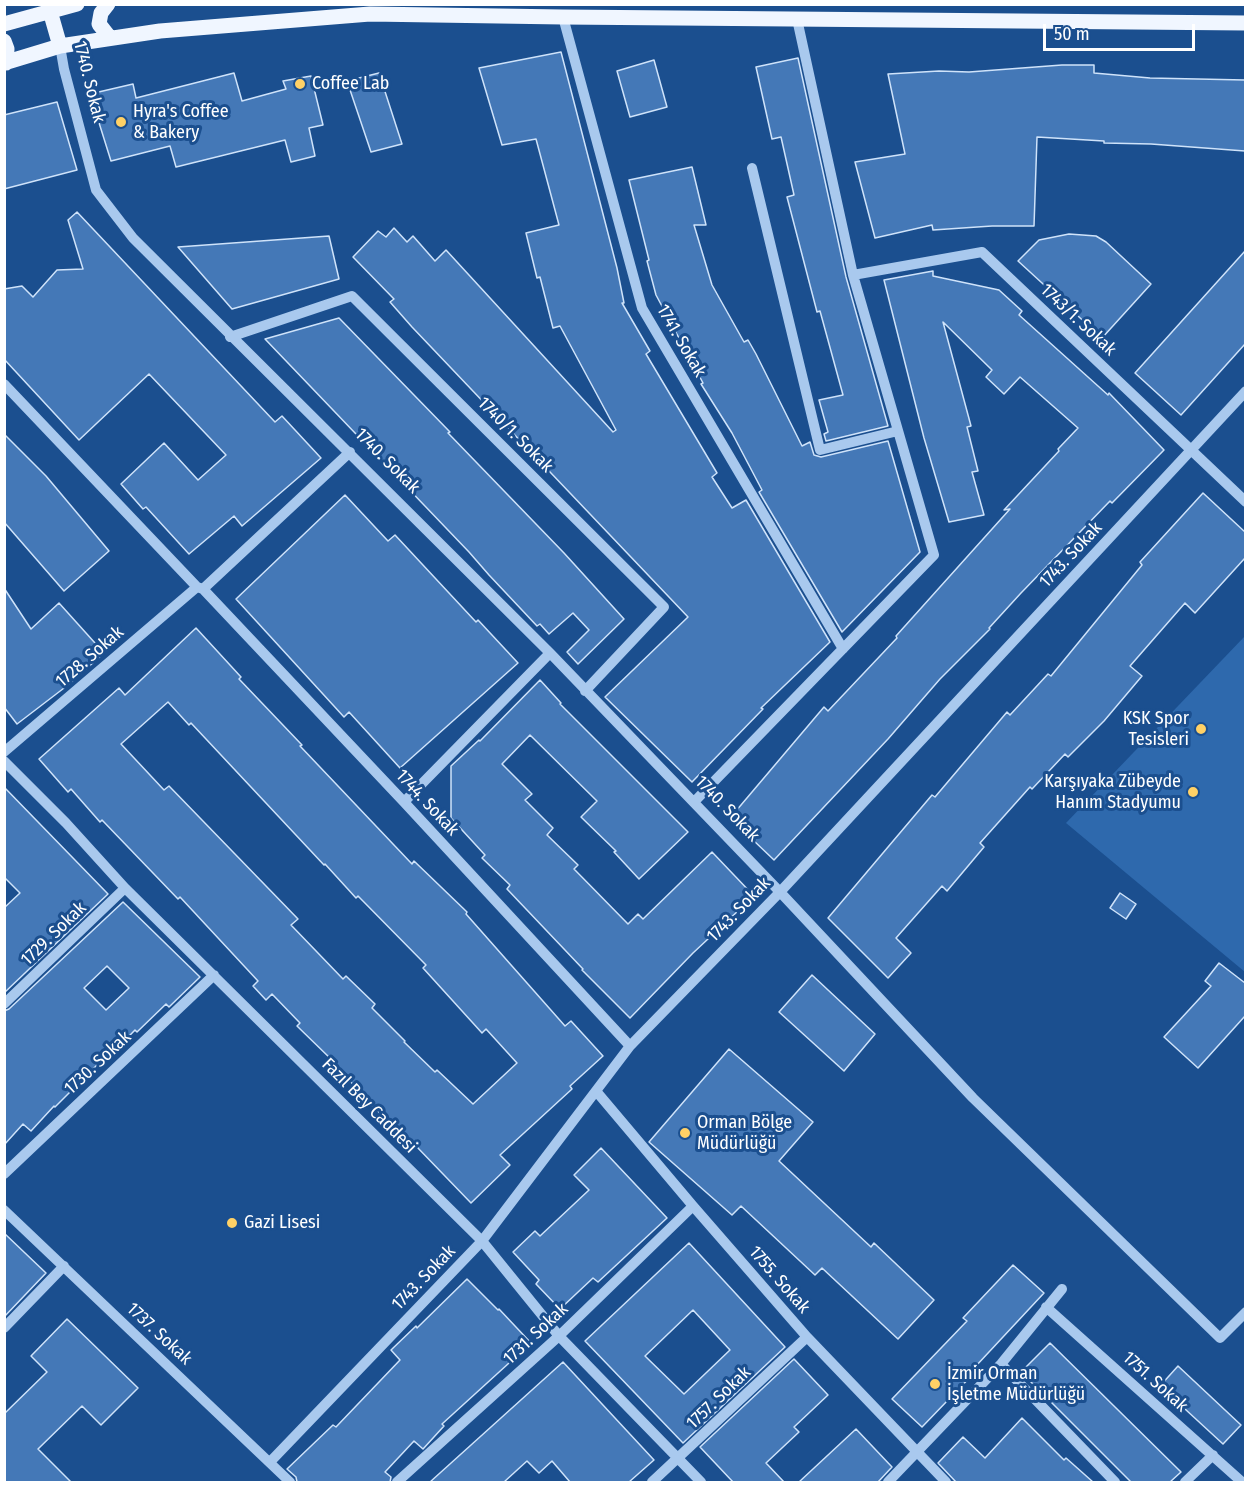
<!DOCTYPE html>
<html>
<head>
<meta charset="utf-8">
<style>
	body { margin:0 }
	#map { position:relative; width:1250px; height:1487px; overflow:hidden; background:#1b4f8f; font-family:"Fira Sans Condensed",sans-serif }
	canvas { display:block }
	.frame { position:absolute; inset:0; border:6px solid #fff; pointer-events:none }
	.scale { position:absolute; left:1043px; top:24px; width:152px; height:27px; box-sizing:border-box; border:3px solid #fff; border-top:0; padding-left:8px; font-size:18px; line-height:21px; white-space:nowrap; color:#fff; -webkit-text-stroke:4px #1b4f8f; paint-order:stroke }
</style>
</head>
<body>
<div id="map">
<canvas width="1250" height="1487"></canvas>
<div class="frame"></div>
<div class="scale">50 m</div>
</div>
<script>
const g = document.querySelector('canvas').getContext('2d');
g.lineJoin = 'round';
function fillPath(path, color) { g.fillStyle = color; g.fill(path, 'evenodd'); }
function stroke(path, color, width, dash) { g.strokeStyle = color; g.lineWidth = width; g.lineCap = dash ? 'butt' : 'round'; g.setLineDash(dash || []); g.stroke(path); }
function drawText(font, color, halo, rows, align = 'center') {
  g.font = font + ' "Fira Sans Condensed",sans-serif'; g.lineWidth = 6; g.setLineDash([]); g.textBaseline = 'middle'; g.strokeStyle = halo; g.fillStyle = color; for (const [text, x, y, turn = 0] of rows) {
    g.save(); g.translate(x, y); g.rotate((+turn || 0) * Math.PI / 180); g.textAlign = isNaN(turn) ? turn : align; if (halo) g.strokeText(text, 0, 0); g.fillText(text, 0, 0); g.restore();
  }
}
fillPath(new Path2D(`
	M 1245,636 L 1245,972 L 1066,823 Z`), '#2e69ad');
const building = new Path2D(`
	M 561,52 L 617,268 L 624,303 L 622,303 L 650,351 L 646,354 L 717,473 L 712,477 L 732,508 L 746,500 L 830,642 L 761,708 L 763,709 L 692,782 L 605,697 L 688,617 L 412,327 L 390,302 L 394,299 L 353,257 L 378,231 L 386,237 L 394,228 L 407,242 L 413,236 L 435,261 L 446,250 L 613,432 L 616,430 L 560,326 L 553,328 L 540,277 L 537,278 L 526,233 L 559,225 L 536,139 L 502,145 L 479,68 Z
	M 798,58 L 846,277 L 888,426 L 826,441 L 824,434 L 828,432 L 819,400 L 843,395 L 820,311 L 817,312 L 787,197 L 794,195 L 781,137 L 772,139 L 756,67 Z
	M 654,60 L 667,107 L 630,117 L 617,71 Z
	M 1062,65 L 1094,65 L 1094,73 L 1150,78 L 1245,80 L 1245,151 L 1151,144 L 1104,143 L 1104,141 L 1037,137 L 1034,226 L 992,226 L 933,230 L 932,225 L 875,238 L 855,162 L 905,154 L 888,74 L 939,71 L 969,72 Z
	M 234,73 L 242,101 L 286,89 L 283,81 L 311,76 L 323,125 L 309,128 L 315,156 L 291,162 L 285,140 L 176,167 L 170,146 L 111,161 L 90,94 L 133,84 L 136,98 Z
	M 379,73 L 402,144 L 371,152 L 347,81 Z
	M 57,102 L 77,170 L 4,189 L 4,115 Z
	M 692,167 L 706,225 L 694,225 L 712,285 L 744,342 L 748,340 L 756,354 L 802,446 L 810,442 L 814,455 L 821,457 L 888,441 L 920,552 L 842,632 L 759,492 L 762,490 L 732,433 L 701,384 L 703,383 L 695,368 L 656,295 L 647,261 L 649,260 L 629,180 Z
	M 77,212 L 275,422 L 282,416 L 321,458 L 242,526 L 234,516 L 189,554 L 146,507 L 143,509 L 121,484 L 164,443 L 198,480 L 226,455 L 149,374 L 79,440 L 4,359 L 4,289 L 22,286 L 33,297 L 57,270 L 83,269 L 68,220 Z
	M 1069,234 L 1096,236 L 1106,242 L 1151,284 L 1102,338 L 1018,261 L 1039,240 Z
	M 329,236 L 339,279 L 232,309 L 178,247 Z
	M 1245,251 L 1245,344 L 1181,415 L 1135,373 Z
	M 933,271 L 933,276 L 999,290 L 1022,311 L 1019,315 L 1108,395 L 1109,393 L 1164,450 L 1112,503 L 1110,501 L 1021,593 L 989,628 L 990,629 L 940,679 L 888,739 L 774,860 L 730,818 L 824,707 L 828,711 L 897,638 L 896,636 L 1010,509 L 1004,510 L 1059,451 L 1058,449 L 1078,428 L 1020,377 L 1004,394 L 986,377 L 992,370 L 943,322 L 971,426 L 967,427 L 978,471 L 972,472 L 984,515 L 949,522 L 924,438 L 884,280 Z
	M 339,318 L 450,432 L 448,433 L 564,553 L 624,619 L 578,664 L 567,652 L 589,630 L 573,613 L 549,634 L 540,624 L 537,626 L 489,575 L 469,552 L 265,339 Z
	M 4,434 L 46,476 L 109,551 L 64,591 L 4,522 Z
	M 1203,493 L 1245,532 L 1245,558 L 1195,613 L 1185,603 L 1130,666 L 1142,676 L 1104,721 L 1068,757 L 1065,754 L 1032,789 L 1030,787 L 980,843 L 984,847 L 947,891 L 942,886 L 896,938 L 911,953 L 888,978 L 828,918 L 932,795 L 935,797 L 1007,712 L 1010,715 L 1048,674 L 1051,676 L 1142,565 L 1140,562 Z
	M 345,495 L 388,541 L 395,535 L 476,622 L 478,620 L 518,663 L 400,768 L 349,712 L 344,717 L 236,599 Z
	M 4,588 L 31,629 L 59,603 L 104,653 L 68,685 L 17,724 L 4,707 Z
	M 196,628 L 241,677 L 239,679 L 302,745 L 300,746 L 412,864 L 414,861 L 467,912 L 466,914 L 565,1026 L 571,1021 L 603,1056 L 570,1086 L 572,1089 L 500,1155 L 510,1165 L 471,1203 L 416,1146 L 414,1148 L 387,1124 L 389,1122 L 358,1092 L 359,1090 L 331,1063 L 333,1061 L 297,1026 L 300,1023 L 272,994 L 266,1000 L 253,986 L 258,981 L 180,897 L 178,899 L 102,820 L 100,822 L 71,789 L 68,792 L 39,759 L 119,688 L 125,695 ZM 168,702 L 189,725 L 191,723 L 324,865 L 325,864 L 356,898 L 358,896 L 426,965 L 423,968 L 482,1033 L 486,1029 L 517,1063 L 473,1104 L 437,1070 L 435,1072 L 404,1042 L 405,1041 L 372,1008 L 375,1004 L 346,976 L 343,979 L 291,925 L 298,919 L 169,786 L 164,790 L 121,744 Z
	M 540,680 L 561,703 L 560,704 L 688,832 L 639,879 L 614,852 L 616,851 L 581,817 L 597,801 L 530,735 L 502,764 L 532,794 L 525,800 L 553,828 L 547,835 L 578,865 L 574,869 L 628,924 L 638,914 L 643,919 L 712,852 L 754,896 L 693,953 L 630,1018 L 582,970 L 583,969 L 507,889 L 510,885 L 482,858 L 485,855 L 451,818 L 451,766 L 479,740 L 480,741 Z
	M 4,787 L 108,894 L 4,993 L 4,908 L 20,893 L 4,877 Z
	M 1120,893 L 1136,904 L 1126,919 L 1110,908 Z
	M 123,902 L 200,977 L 169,1007 L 166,1004 L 137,1032 L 135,1030 L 102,1064 L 100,1062 L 55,1107 L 54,1106 L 31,1131 L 23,1124 L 4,1145 L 4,1011 L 9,1009 ZM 107,966 L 129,988 L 106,1010 L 84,988 Z
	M 1219,963 L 1245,983 L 1245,1016 L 1198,1068 L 1164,1037 L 1211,986 L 1205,981 Z
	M 812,975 L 875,1034 L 844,1071 L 779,1012 Z
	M 729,1049 L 813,1122 L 779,1161 L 871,1247 L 874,1243 L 934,1300 L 898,1339 L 822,1268 L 815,1275 L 741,1206 L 732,1215 L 649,1142 Z
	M 601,1148 L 667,1218 L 598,1282 L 593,1278 L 560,1309 L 536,1284 L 539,1280 L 513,1252 L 535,1231 L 540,1236 L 589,1190 L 574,1175 Z
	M 4,1233 L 46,1273 L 4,1317 Z
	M 689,1243 L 785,1347 L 683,1443 L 585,1341 ZM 693,1310 L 730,1350 L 684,1394 L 645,1356 Z
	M 1013,1265 L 1044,1293 L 975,1367 L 977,1370 L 922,1427 L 892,1399 L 967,1321 L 963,1318 Z
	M 467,1279 L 498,1310 L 499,1309 L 531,1343 L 442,1424 L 444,1426 L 423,1449 L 414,1441 L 385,1472 L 391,1477 L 390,1482 L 297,1482 L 296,1477 L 287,1469 L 333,1425 L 336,1427 L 400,1360 L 391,1350 L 416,1326 L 417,1328 Z
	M 67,1319 L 138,1388 L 101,1425 L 82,1406 L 38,1449 L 71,1482 L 4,1482 L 4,1414 L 47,1372 L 31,1356 Z
	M 1050,1343 L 1181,1472 L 1170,1482 L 1131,1482 L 1021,1372 Z
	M 794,1359 L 828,1395 L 794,1427 L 799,1432 L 766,1463 L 784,1482 L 733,1482 L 700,1447 Z
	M 563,1362 L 654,1460 L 629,1482 L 570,1482 L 552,1461 L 539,1473 L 527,1461 L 504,1482 L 430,1482 Z
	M 1178,1366 L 1241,1425 L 1223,1444 L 1160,1386 Z
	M 1022,1418 L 1064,1460 L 1066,1458 L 1093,1482 L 956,1482 L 938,1463 L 963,1437 L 985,1458 Z
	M 856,1429 L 892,1467 L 878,1482 L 799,1482 Z`);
fillPath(building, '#4478b7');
stroke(building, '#cfe3fa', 1.5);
stroke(new Path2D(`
	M 563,17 L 642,308 L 843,649
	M 60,46 L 64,69 L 96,190 L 133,238 L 550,653 L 780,892 L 973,1098 L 1220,1338 L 1246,1312
	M 752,168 L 820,450 L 898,431
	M 853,275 L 982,252 L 1246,502
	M 230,337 L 352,296 L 664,607 L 585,691
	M 4,384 L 197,587 L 203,589 L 404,802 L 630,1046
	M 203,589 L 350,452
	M 4,752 L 197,587
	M 4,761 L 66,823 L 125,888 L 482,1241 L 559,1336 L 701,1482
	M 404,802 L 550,653
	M 694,802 L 934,555 L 853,275 L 797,19
	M 4,1004 L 125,888
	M 596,1091 L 693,1206 L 807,1337 L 946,1482
	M 4,1174 L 214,975
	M 4,1210 L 290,1482
	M 1046,1307 L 1242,1482
	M 4,1328 L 64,1266
	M 1001,1364 L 1115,1482
	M 270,1462 L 482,1241 L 630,1046 L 780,892 L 1246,391
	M 397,1482 L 559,1336 L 693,1206
	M 652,1482 L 807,1337
	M 888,1482 L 1001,1364 L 1062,1289
	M 1185,1482 L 1213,1455`), '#a9c9ee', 10);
stroke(new Path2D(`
	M 108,4 L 101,13 L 99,24 L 110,38
	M 50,11 L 60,46
	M 4,24 L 77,4
	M 4,41 L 7,49 L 6,63
	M 4,63 L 60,46 L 160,31 L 370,14 L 563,17 L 1246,23`), '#f0f6ff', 15);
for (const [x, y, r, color] of [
	[300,84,6,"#ffd166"],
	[121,122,6,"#ffd166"],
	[1201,729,6,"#ffd166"],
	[1193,792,6,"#ffd166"],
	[685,1133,6,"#ffd166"],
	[232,1223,6,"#ffd166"],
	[935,1384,6,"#ffd166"]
]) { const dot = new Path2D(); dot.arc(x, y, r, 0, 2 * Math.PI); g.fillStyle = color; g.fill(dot); stroke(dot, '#1b4f8f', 2); }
drawText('18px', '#fff', '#1b4f8f', [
	["1740. Sokak",89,82,76],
	["1743/1. Sokak",1078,320,43],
	["1741. Sokak",681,341,60],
	["1740/1. Sokak",515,435,45],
	["1740. Sokak",387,461,45],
	["1743. Sokak",1071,555,-47],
	["1728. Sokak",90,657,-41],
	["1744. Sokak",427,803,47],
	["1740. Sokak",727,809,46],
	["1743. Sokak",739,910,-46],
	["1729. Sokak",54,934,-44],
	["1730. Sokak",98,1063,-43],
	["Fazıl Bey Caddesi",369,1106,45],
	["1743. Sokak",424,1278,-46],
	["1755. Sokak",779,1280,49],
	["1737. Sokak",159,1334,43],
	["1731. Sokak",536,1334,-43],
	["1751. Sokak",1155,1382,42],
	["1757. Sokak",719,1398,-44]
]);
drawText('18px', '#fff', '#1b4f8f', [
	["Coffee Lab",312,84],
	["Hyra's Coffee",133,112],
	["& Bakery",133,133],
	["KSK Spor",1189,719,"right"],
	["Tesisleri",1189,740,"right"],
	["Karşıyaka Zübeyde",1181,782,"right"],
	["Hanım Stadyumu",1181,803,"right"],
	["Orman Bölge",697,1123],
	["Müdürlüğü",697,1144],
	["Gazi Lisesi",244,1223],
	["İzmir Orman",947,1374],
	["İşletme Müdürlüğü",947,1395]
], 'left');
</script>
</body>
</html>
